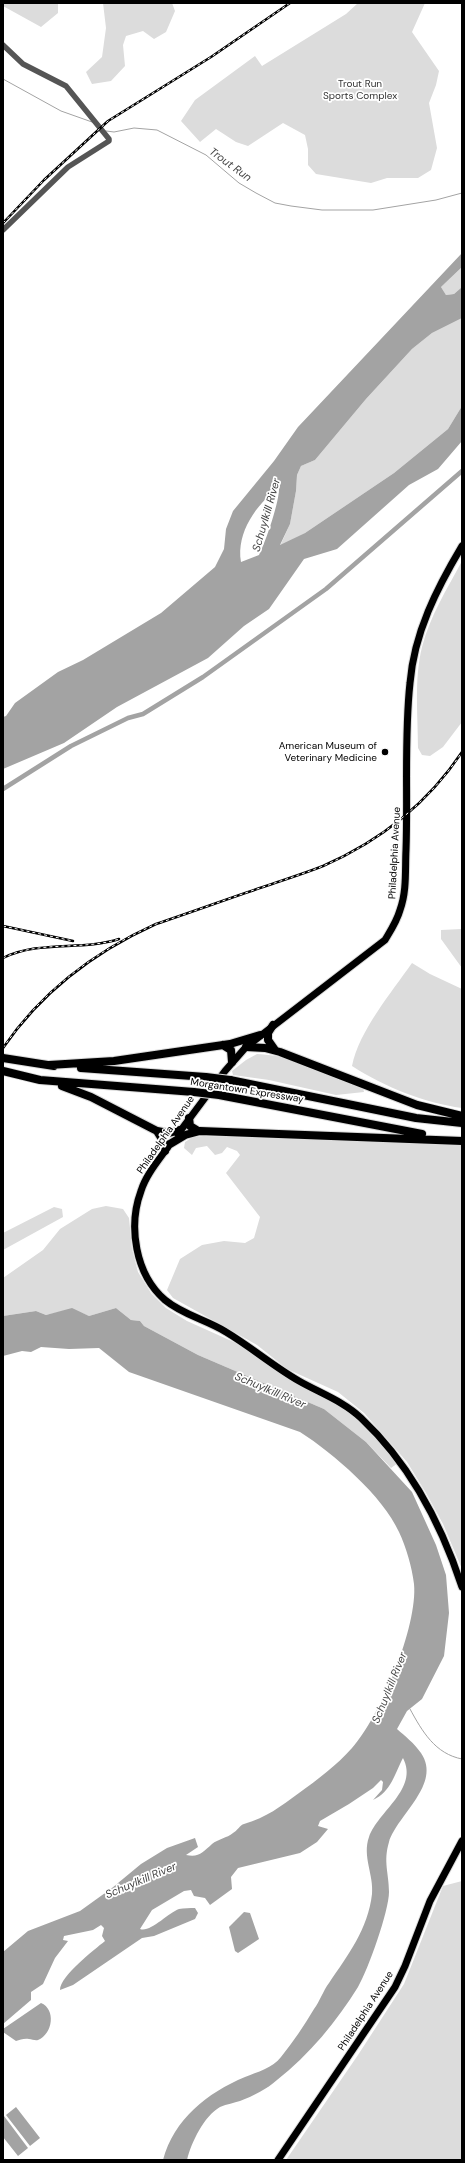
<!DOCTYPE html>
<html>
<head>
<meta charset="utf-8">
<style>
	body { margin:0 }
	#map { position:relative; width:465px; height:2163px; overflow:hidden; background:#fff; font-family:"DM Sans",sans-serif }
	canvas { display:block }
	.frame { position:absolute; inset:0; border:4px solid #000; pointer-events:none }
</style>
</head>
<body>
<div id="map">
<canvas width="465" height="2163"></canvas>
<div class="frame"></div>
</div>
<script>
const g = document.querySelector('canvas').getContext('2d');
g.lineJoin = 'round';
function fillPath(path, color) { g.fillStyle = color; g.fill(path, 'evenodd'); }
function stroke(path, color, width, dash) { g.strokeStyle = color; g.lineWidth = width; g.lineCap = dash ? 'butt' : 'round'; g.setLineDash(dash || []); g.stroke(path); }
function drawText(font, color, halo, rows, align = 'center') {
  g.font = font + ' "DM Sans",sans-serif'; g.lineWidth = 3.5; g.setLineDash([]); g.textBaseline = 'middle'; g.strokeStyle = halo; g.fillStyle = color; for (const [text, x, y, turn = 0] of rows) {
    g.save(); g.translate(x, y); g.rotate((+turn || 0) * Math.PI / 180); g.textAlign = isNaN(turn) ? turn : align; if (halo) g.strokeText(text, 0, 0); g.fillText(text, 0, 0); g.restore();
  }
}
fillPath(new Path2D(`
	M 3,3 L 58,3 L 58,13 L 41,27 L 3,6 Z
	M 103,3 L 172,3 L 175,11 L 166,32 L 154,39 L 143,31 L 126,36 L 123,45 L 125,66 L 111,81 L 92,84 L 86,72 L 102,57 L 106,28 Z
	M 358,3 L 425,3 L 412,32 L 439,71 L 436,85 L 429,103 L 437,148 L 431,170 L 418,178 L 387,178 L 371,183 L 316,174 L 308,165 L 308,149 L 305,135 L 283,123 L 248,146 L 236,142 L 216,129 L 200,142 L 181,121 L 195,100 L 255,56 L 262,66 L 346,14 Z
	M 462,267 L 462,287 L 454,294 L 446,295 L 441,287 Z
	M 462,318 L 462,406 L 448,429 L 394,473 L 305,533 L 280,546 L 290,524 L 296,491 L 297,475 L 301,466 L 315,460 L 366,399 L 412,349 L 432,333 Z
	M 462,561 L 462,722 L 443,747 L 430,756 L 422,755 L 418,748 C 418,715 414,679 422,647 C 430,616 447,589 462,561 Z
	M 462,929 L 462,968 L 441,939 L 441,930 Z
	M 412,963 L 430,974 L 462,989 L 462,1108 C 424,1103 385,1087 352,1066 C 359,1031 391,993 412,963 Z
	M 257,1054 C 294,1055 329,1074 363,1088 L 364,1092 L 336,1095 L 269,1080 L 233,1075 L 232,1071 L 246,1060 Z
	M 204,1136 L 462,1145 L 462,1569 L 443,1524 L 426,1493 L 407,1462 L 364,1413 L 338,1392 L 287,1369 L 257,1345 L 173,1298 L 167,1290 L 180,1259 L 202,1245 L 224,1241 L 245,1243 L 254,1238 L 260,1217 L 226,1173 L 240,1155 L 237,1151 L 227,1147 L 222,1153 L 215,1155 L 207,1146 L 196,1148 L 192,1155 L 184,1148 L 185,1142 L 193,1137 Z
	M 106,1206 L 123,1209 L 129,1218 L 132,1249 L 138,1272 L 151,1293 L 166,1308 L 187,1321 L 236,1343 L 288,1377 L 331,1400 L 355,1416 L 398,1463 L 391,1468 L 366,1442 L 324,1409 L 198,1355 L 144,1326 L 140,1321 L 131,1320 L 116,1308 L 89,1316 L 72,1309 L 46,1315 L 36,1311 L 3,1316 L 3,1278 L 43,1250 L 60,1229 L 92,1209 Z
	M 54,1207 L 62,1209 L 63,1217 L 3,1250 L 3,1233 Z
	M 462,1881 L 462,2160 L 286,2160 L 358,2055 L 404,1984 L 443,1886 Z`), '#dcdcdc');
fillPath(new Path2D(`
	M 462,253 L 462,267 L 441,287 L 446,295 L 454,294 L 462,287 L 462,318 L 432,333 L 412,349 L 366,399 L 315,460 L 301,466 L 297,475 L 296,491 L 290,524 L 280,545 L 305,533 L 394,473 L 448,429 L 462,406 L 462,441 L 438,469 L 409,485 L 337,549 L 304,559 L 269,609 L 244,626 L 208,658 L 117,707 L 64,743 L 3,769 L 3,717 L 6,716 L 15,703 L 58,672 L 83,660 L 161,613 L 215,567 L 224,549 L 226,529 L 233,511 L 274,461 L 298,427 ZM 279,487 C 280,500 266,541 259,555 L 241,562 C 236,532 257,504 279,487 Z
	M 72,1308 L 89,1316 L 116,1308 L 131,1320 L 140,1321 L 144,1326 L 198,1355 L 324,1409 L 366,1442 L 412,1492 L 436,1545 L 446,1575 L 449,1613 L 444,1656 L 422,1699 L 407,1711 L 397,1729 C 405,1736 414,1743 421,1753 C 442,1784 398,1814 389,1842 C 383,1862 389,1873 389,1892 C 389,1911 368,1970 358,1987 C 337,2021 309,2055 277,2080 C 267,2089 253,2096 240,2101 C 234,2103 227,2104 220,2107 C 204,2116 191,2143 187,2160 L 163,2160 C 174,2119 207,2093 245,2077 C 257,2072 273,2068 281,2057 C 293,2042 304,2026 314,2009 C 320,2001 323,1991 329,1983 C 348,1955 368,1929 372,1894 C 374,1875 362,1856 369,1837 C 378,1811 419,1789 403,1758 C 395,1773 391,1792 373,1800 L 382,1790 L 383,1782 L 381,1780 L 373,1788 L 349,1804 L 320,1821 L 318,1826 L 328,1829 L 317,1842 L 300,1853 L 238,1868 L 231,1877 L 232,1889 L 210,1905 L 205,1898 L 194,1896 L 191,1890 L 184,1891 L 152,1910 L 140,1929 C 150,1933 168,1913 179,1909 C 184,1908 190,1908 195,1908 L 198,1913 L 195,1919 L 154,1936 L 142,1938 L 73,1985 L 60,1990 C 60,1976 94,1950 105,1941 L 102,1936 L 104,1928 L 101,1925 L 93,1930 L 64,1936 L 63,1940 L 68,1941 L 55,1958 L 43,1984 L 31,1992 L 31,2000 L 3,2024 L 3,1952 L 28,1931 L 80,1911 L 112,1888 L 141,1864 L 167,1848 L 195,1838 L 198,1847 L 186,1855 C 199,1858 203,1852 212,1844 C 218,1839 227,1838 233,1833 C 237,1831 240,1825 244,1824 C 267,1817 280,1807 299,1793 C 317,1780 337,1765 352,1748 C 380,1717 418,1626 414,1584 C 412,1567 406,1547 399,1532 C 383,1496 333,1453 300,1432 L 129,1372 L 99,1348 L 69,1349 L 41,1347 L 31,1352 L 22,1351 L 3,1356 L 3,1316 L 36,1311 L 46,1315 Z
	M 244,1912 L 250,1913 L 259,1939 L 238,1953 L 235,1951 L 229,1927 Z
	M 41,2003 C 56,2009 53,2034 38,2040 C 35,2041 32,2039 29,2039 C 24,2038 20,2040 16,2041 L 3,2032 L 3,2029 Z
	M 16,2107 L 40,2138 L 30,2146 L 6,2115 Z
	M 4,2116 L 28,2148 L 18,2156 L 3,2137 Z`), '#a3a3a3');
stroke(new Path2D(`
	M 3,79 L 61,111 L 92,122
	M 106,131 L 114,132 L 134,128 L 157,130 L 206,155 L 239,183 L 256,193 L 275,203 L 291,206 L 322,210 L 373,210 L 436,200 L 462,193
	M 410,1709 C 422,1731 435,1754 462,1759`), '#a3a3a3', 1);
stroke(new Path2D(`
	M 3,789 L 71,746 L 128,718 L 143,714 L 203,677 L 326,589 L 462,471`), '#a3a3a3', 4.5);
const major = new Path2D(`
	M 178,1134 L 225,1071 L 246,1047 L 385,940 C 391,930 397,921 400,910 C 407,891 405,870 406,850 C 408,795 404,737 410,683 C 414,633 437,588 462,546
	M 168,1147 C 158,1161 146,1175 141,1191 C 128,1226 135,1274 165,1300 C 183,1315 207,1320 226,1332 C 251,1347 273,1366 299,1381 C 320,1393 343,1401 361,1418 C 410,1464 441,1523 462,1587
	M 278,2160 L 395,1987 L 405,1966 L 430,1901 L 462,1841`);
const highway = new Path2D(`
	M 273,1025 L 268,1033 L 268,1040 L 275,1050
	M 223,1045 L 231,1050 L 232,1062
	M 246,1047 L 265,1048 L 280,1052 L 417,1105 L 462,1116
	M 3,1058 L 54,1066
	M 49,1065 L 114,1061 L 230,1044 L 260,1035
	M 81,1068 L 206,1077
	M 3,1071 L 40,1080 L 194,1092
	M 230,1080 L 416,1118 L 462,1123
	M 62,1086 L 91,1097 L 157,1131 L 168,1133 L 180,1130
	M 219,1095 L 422,1134
	M 189,1118 L 190,1126 L 198,1131
	M 157,1131 L 164,1142 L 165,1151
	M 170,1144 L 185,1135 L 200,1131 L 462,1141`);
stroke(major, '#dbdbdb', 9);
stroke(highway, '#dbdbdb', 10);
stroke(new Path2D(`
	M 3,45 L 23,64 L 66,86 L 109,139 L 109,141 L 68,167 L 3,230`), '#555', 5.5);
stroke(major, '#000', 7);
stroke(highway, '#000', 8);
const rail = new Path2D(`
	M 3,223 L 44,180 L 108,121 L 211,57 L 290,3
	M 3,926 L 73,941
	M 3,958 C 39,940 82,951 119,939
	M 3,1048 C 42,991 94,952 156,924 C 192,912 227,899 263,887 C 283,880 303,874 323,866 C 380,841 428,803 462,752`);
stroke(rail, '#000', 2.5);
stroke(rail, '#fff', 1, [3]);
const highwayBridge = new Path2D(`
	M 206,1077 L 230,1080
	M 194,1092 L 219,1095`);
stroke(highwayBridge, '#dbdbdb', 10, []);
stroke(highwayBridge, '#000', 8);
for (const [x, y, r, color] of [
	[385,752,4,"#000"]
]) { const dot = new Path2D(); dot.arc(x, y, r, 0, 2 * Math.PI); g.fillStyle = color; g.fill(dot); stroke(dot, '#fff', 1.5); }
drawText('10px', '#333', '#fff', [
	["Trout Run",360,84],
	["Sports Complex",360,96]
]);
drawText('10px', '#000', '#fff', [
	["American Museum of",377,746],
	["Veterinary Medicine",377,758]
], 'right');
drawText('10px', '#000', '#fff', [
	["Philadelphia Avenue",395,853,-87],
	["Morgantown Expressway",247,1091,9],
	["Philadelphia Avenue",166,1135,-55],
	["Philadelphia Avenue",366,2011,-57]
]);
drawText('italic 11px', '#444', '#fff', [
	["Trout Run",230,165,36],
	["Schuylkill River",267,515,-74],
	["Schuylkill River",270,1391,23],
	["Schuylkill River",390,1688,-68],
	["Schuylkill River",141,1881,-23]
]);
</script>
</body>
</html>
